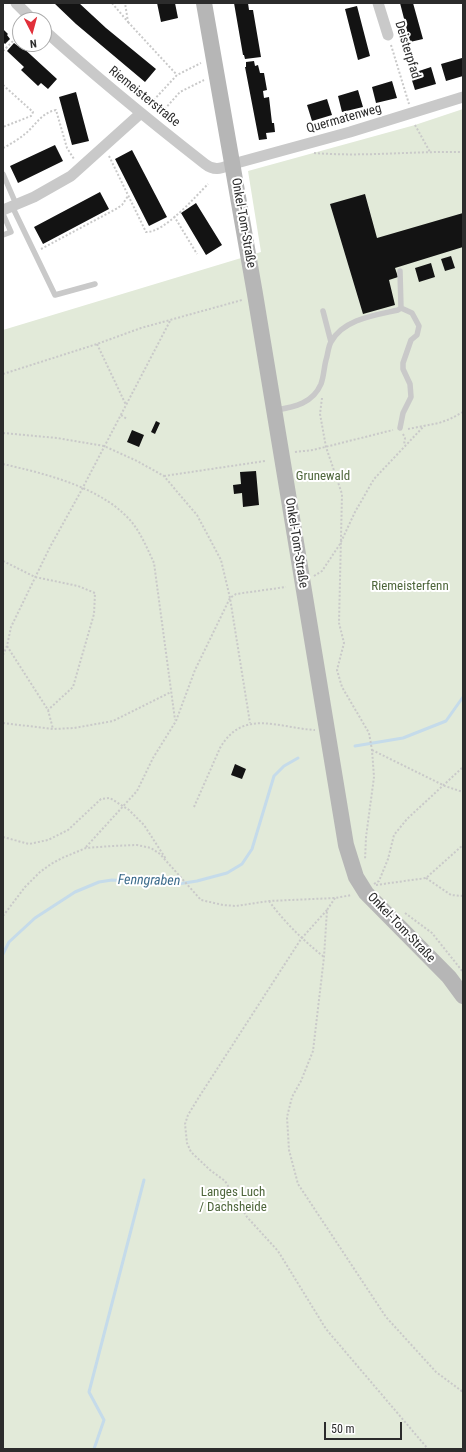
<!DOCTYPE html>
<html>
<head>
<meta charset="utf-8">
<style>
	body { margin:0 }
	#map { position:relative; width:466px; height:1452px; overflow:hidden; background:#fff; font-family:"Roboto Condensed",sans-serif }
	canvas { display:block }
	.frame { position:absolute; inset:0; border:4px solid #2c2c2c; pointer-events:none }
	.north { position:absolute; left:12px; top:12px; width:40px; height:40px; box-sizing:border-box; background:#fff; border:1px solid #ababab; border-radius:50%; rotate:174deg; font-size:11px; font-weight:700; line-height:16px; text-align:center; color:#2c2c2c }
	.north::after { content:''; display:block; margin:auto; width:14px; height:18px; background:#e1303a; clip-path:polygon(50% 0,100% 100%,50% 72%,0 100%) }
	.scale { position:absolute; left:324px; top:1422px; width:78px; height:18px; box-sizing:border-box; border:2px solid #2c2c2c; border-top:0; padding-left:5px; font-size:12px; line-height:14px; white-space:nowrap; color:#2c2c2c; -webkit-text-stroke:3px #fff; paint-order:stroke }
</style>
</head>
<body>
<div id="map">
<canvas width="466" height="1452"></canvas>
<div class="frame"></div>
<div class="north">N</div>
<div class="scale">50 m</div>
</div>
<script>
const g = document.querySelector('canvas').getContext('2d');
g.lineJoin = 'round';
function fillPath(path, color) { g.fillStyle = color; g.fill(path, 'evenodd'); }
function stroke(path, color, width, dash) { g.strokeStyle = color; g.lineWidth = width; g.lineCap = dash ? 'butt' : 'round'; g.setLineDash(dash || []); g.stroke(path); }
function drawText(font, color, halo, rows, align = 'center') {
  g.font = font + ' "Roboto Condensed",sans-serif'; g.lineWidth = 4; g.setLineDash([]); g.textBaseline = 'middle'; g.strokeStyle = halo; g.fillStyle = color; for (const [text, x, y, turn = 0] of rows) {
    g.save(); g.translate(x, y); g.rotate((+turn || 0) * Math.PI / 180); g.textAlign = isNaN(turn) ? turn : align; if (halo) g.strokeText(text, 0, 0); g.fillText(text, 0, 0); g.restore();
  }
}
fillPath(new Path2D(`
	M 463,109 L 463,1449 L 3,1449 L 3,330 L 261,252 L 248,171 L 415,125 Z`), '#e2ead9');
stroke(new Path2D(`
	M 355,746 L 403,738 L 446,721 L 463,697
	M 3,954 L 9,942 L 35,918 L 75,892 L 99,882 L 112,880 L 178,884 L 197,881 L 227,873 L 242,864 L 252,849 L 274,776 L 284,766 L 298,758
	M 94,1449 L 104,1420 L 89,1392 L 144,1180`), '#c5dbea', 3);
fillPath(new Path2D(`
	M 54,3 L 79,3 L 106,28 L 156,69 L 145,82 L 76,24 Z
	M 157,3 L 175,3 L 178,18 L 161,22 Z
	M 234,3 L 248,3 L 249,10 L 253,10 L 261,57 L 245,59 L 244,55 L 243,55 Z
	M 400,3 L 413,3 L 423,39 L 410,42 Z
	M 357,6 L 370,56 L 358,60 L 345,9 Z
	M 3,29 L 8,34 L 7,35 L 10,39 L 5,44 L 3,42 Z
	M 14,43 L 18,46 L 20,45 L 57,79 L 48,89 L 41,83 L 38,86 L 21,70 L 24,67 L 7,51 Z
	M 462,58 L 463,63 L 463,76 L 446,81 L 441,64 Z
	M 254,61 L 255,66 L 258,65 L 260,73 L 264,73 L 267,90 L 263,91 L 264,98 L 269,97 L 272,123 L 274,123 L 275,132 L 266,133 L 267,139 L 259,140 L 245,67 L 246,67 L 246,62 Z
	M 431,67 L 436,84 L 415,90 L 410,74 Z
	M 392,81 L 397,98 L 376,103 L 372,87 Z
	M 358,90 L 363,107 L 342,112 L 338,96 Z
	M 76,92 L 89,141 L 72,145 L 59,97 Z
	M 327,99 L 332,115 L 312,121 L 307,105 Z
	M 55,145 L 63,161 L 18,183 L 10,166 Z
	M 132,150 L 167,217 L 149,226 L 115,159 Z
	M 100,192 L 109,209 L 43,244 L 34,227 Z
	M 365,194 L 377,238 L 463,213 L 463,247 L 395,268 L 398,277 L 389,280 L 395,305 L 363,314 L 330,204 Z
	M 196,203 L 222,245 L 206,255 L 181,213 Z
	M 451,256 L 455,268 L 445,271 L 441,259 Z
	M 431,263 L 435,277 L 419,282 L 415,268 Z
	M 156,421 L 160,423 L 155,434 L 151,432 Z
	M 132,430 L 144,435 L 139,447 L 127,442 Z
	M 256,471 L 259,505 L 243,507 L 242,493 L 234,494 L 233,485 L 241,484 L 240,472 Z
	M 235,764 L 246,769 L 242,779 L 231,775 Z`), '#131313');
stroke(new Path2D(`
	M 112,3 L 128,22 L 125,3
	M 128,22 L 177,75
	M 391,45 L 409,104
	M 3,51 L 20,34
	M 3,85 L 33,112 L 31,116 L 3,127
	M 151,103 L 177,75 L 201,63
	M 162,112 L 180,92 L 204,80
	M 415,125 L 430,152
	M 3,148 C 11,144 19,139 25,134 C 36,125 41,113 56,110 L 67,148 L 74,159
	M 314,153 C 364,157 413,151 463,152
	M 109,156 L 146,232 C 164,233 195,197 208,184
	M 174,216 L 197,254
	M 41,249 L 116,209 L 122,205 L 128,196
	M 97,344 L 126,405
	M 3,374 L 97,344 L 141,328 L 242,300
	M 322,398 L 320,414 L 326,447 L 342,494 L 339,623 L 344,643 L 337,670 L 342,687 L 369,733 L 372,750 L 374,777 L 366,837 L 365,860
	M 121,415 L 127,419
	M 408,429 L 439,423 L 450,419 L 463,412
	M 3,433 L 57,438 L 104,446 L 137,461 L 164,476 L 179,494 L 197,515 L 221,560 L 230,598 L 250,723
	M 403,434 L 405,438 L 404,445
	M 295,452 L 313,450 L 393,430
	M 3,464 C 46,474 106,488 134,525 C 142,536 148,550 154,563 L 175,720
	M 164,476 L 265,461
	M 3,561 L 35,577 L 78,586 L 95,593 L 94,614 L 73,687 L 48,710
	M 314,576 L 322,571 L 340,544 L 355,512 L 374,479 L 424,426
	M 7,646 L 48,710 L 53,729
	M 3,655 L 7,646 L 11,627 L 50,547 L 80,493 L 170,321
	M 3,723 L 53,729 L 74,728 L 113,721 L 171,692
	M 372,750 L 445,786 L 463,792
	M 194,807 L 220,748 C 243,708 278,728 315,730
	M 3,837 L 29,844 L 48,840 L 68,830 L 101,799 L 110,798 L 129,810 L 144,825 L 166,859
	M 86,847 L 137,791 L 153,758 L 176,721 L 195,670 L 230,598 L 236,594 L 286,587
	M 426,878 L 451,895 L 463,896
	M 374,884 L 379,881 L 388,859 L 394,835 L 407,819 L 463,767
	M 376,885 L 426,878 L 463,845
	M 335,898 L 327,910 L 324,957 L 313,1051 L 301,1081 L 292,1097 L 287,1117 L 289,1150 L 298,1184 L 386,1317 L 436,1372 L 463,1392
	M 269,901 C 285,923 303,940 324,957
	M 327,910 L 301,939 L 199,1097 L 188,1115 L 185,1124 L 187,1143 L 191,1152 L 210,1170 L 225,1181 L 247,1217 L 278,1251 L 326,1329 L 428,1449
	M 405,913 L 432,933 L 463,972
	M 3,916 L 25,887 L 40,872 L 51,864 L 62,858 L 86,848 L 112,846 L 137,845 L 151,848 L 160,854 L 201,900 L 223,905 L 236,906 L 269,901 L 335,898 L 352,895`), '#c9c9c9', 2, [2, 2]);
stroke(new Path2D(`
	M 3,174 L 16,204
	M 12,206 L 55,295 L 95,284
	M 3,214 L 11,232 L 3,235
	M 323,311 L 331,342
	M 276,410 C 295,407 313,403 321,384 C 324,376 324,367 326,360 C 328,354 328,347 331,342 C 343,319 376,315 398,310 L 401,308 L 400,271
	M 400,428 L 403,413 L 411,397 L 410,384 L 403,369 L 403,363 L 411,340 L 417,335 L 419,326 L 412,313 L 401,308`), '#c9c9c9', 5.5);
stroke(new Path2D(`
	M 16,3 L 33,20
	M 378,3 L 388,35
	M 44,30 C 96,77 150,121 205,164 C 215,172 222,168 233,164 L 350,132 L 463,97
	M 3,210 L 34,197 L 71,176 L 141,113`), '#c9c9c9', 11);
stroke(new Path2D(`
	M 204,3 L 255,294 L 346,845 L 356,877 L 366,893 L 449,977 L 463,996`), '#b6b6b6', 16);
drawText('13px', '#2c2c2c', '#fff', [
	["Deisterpfad",407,50,73],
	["Riemeisterstraße",144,97,39],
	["Quermatenweg",344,119,-16],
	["Onkel-Tom-Straße",243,223,80],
	["Onkel-Tom-Straße",296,543,81],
	["Onkel-Tom-Straße",401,928,46]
]);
drawText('13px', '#4e663b', '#fff', [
	["Grunewald",323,477],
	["Riemeisterfenn",410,587],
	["Langes Luch",233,1193],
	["/ Dachsheide",233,1208]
]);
drawText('italic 14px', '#3c6c8c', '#fff', [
	["Fenngraben",149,881,1]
]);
</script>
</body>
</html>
